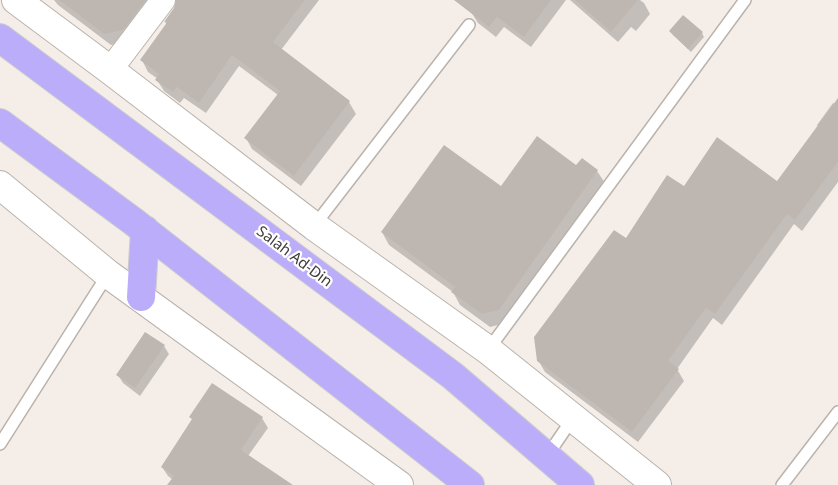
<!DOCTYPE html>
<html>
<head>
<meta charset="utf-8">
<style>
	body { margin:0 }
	canvas { display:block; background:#f5eee8 }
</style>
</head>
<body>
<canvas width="838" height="485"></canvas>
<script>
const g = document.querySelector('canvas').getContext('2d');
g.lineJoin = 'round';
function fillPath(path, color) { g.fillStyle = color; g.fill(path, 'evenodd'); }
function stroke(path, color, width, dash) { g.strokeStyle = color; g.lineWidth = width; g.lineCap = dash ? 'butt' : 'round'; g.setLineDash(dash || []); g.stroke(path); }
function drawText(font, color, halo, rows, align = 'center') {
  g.font = font + ' "Noto Sans",sans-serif'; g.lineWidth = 4.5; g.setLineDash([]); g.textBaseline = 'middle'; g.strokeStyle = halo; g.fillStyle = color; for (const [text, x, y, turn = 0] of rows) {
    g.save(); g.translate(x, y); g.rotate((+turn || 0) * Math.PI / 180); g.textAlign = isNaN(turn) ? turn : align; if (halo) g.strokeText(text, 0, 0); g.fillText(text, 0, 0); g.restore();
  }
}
fillPath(new Path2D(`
	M 54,0 L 162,0 L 130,41 L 111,45 L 58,5 Z
	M 178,0 L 319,0 L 281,50 L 349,102 L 356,114 L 301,186 L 252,149 L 246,138 L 278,95 L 239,66 L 206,113 L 184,98 L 180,103 L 164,91 L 157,80 L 158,79 L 148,72 L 142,60 L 167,25 L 165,22 L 175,8 Z
	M 468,0 L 566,0 L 531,47 L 504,27 L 496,37 L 478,23 L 471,12 Z
	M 570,0 L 640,0 L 644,3 L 650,14 L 636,31 L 631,27 L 618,42 Z
	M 670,31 L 702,33 L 704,37 L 691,52 L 673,35 Z
	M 833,103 L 838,106 L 838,182 L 802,231 L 794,224 L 722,325 L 713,318 L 677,369 L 684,381 L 638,442 L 545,372 L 538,360 L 626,240 L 684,187 L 777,182 L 818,127 L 817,125 Z
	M 577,167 L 597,171 L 605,183 L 506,323 L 490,327 L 460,305 L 453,292 L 389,245 L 382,232 L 501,188 Z
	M 164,346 L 169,354 L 140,396 L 123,383 L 118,375 Z
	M 191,417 L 262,418 L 268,428 L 248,456 L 291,485 L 169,485 L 173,480 L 168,476 L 162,467 L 193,421 Z`), '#0003');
fillPath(new Path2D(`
	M 59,0 L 146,0 L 123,30 L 104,34 Z
	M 176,0 L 305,0 L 273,42 L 350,101 L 294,176 L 244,138 L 280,91 L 232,55 L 199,103 L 177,87 L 173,92 L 155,80 L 159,74 L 140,60 L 168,21 L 164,22 L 174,8 Z
	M 454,0 L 551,0 L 524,37 L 497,17 L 489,27 Z
	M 575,0 L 638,0 L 611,32 Z
	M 683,15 L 703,32 L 688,49 L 669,31 Z
	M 838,98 L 838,162 L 795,220 L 787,214 L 715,314 L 706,308 L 668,361 L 679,369 L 632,432 L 537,361 L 534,337 L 614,230 L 626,238 L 667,175 L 684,186 L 717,137 L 777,181 Z
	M 537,136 L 576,165 L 582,158 L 598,170 L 499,310 L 482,314 L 451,292 L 455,287 L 381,232 L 444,145 L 501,186 Z
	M 145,332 L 165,345 L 135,388 L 116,375 Z
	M 212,383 L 263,417 L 241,450 L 293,485 L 167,485 L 174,476 L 161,467 L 192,419 L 189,417 Z`), '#beb7b1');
const lane = new Path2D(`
	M 314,226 L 469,25
	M 488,350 L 745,0
	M 0,444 L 108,274
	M 547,456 L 573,418
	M 782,485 L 838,412`);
const street = new Path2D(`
	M 110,70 L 163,0`);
const secondary = new Path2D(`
	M 16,0 L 110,70 L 314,226 L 488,350 L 657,485
	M 0,185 L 108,274 L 399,485`);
const highway = new Path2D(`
	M 0,38 L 453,376 L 580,485
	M 0,123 L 134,222 L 470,485
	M 141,297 L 145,230`);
stroke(lane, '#bab3ad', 14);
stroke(street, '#bab3ad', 26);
stroke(secondary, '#bab3ad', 30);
stroke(highway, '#cdcccc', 30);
stroke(lane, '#fff', 11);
stroke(street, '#fff', 24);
stroke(secondary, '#fff', 28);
stroke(highway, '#bbadfa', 28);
drawText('15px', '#3f3c3a', '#fff', [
	["Salah Ad-Din",294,257,37]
]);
</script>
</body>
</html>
